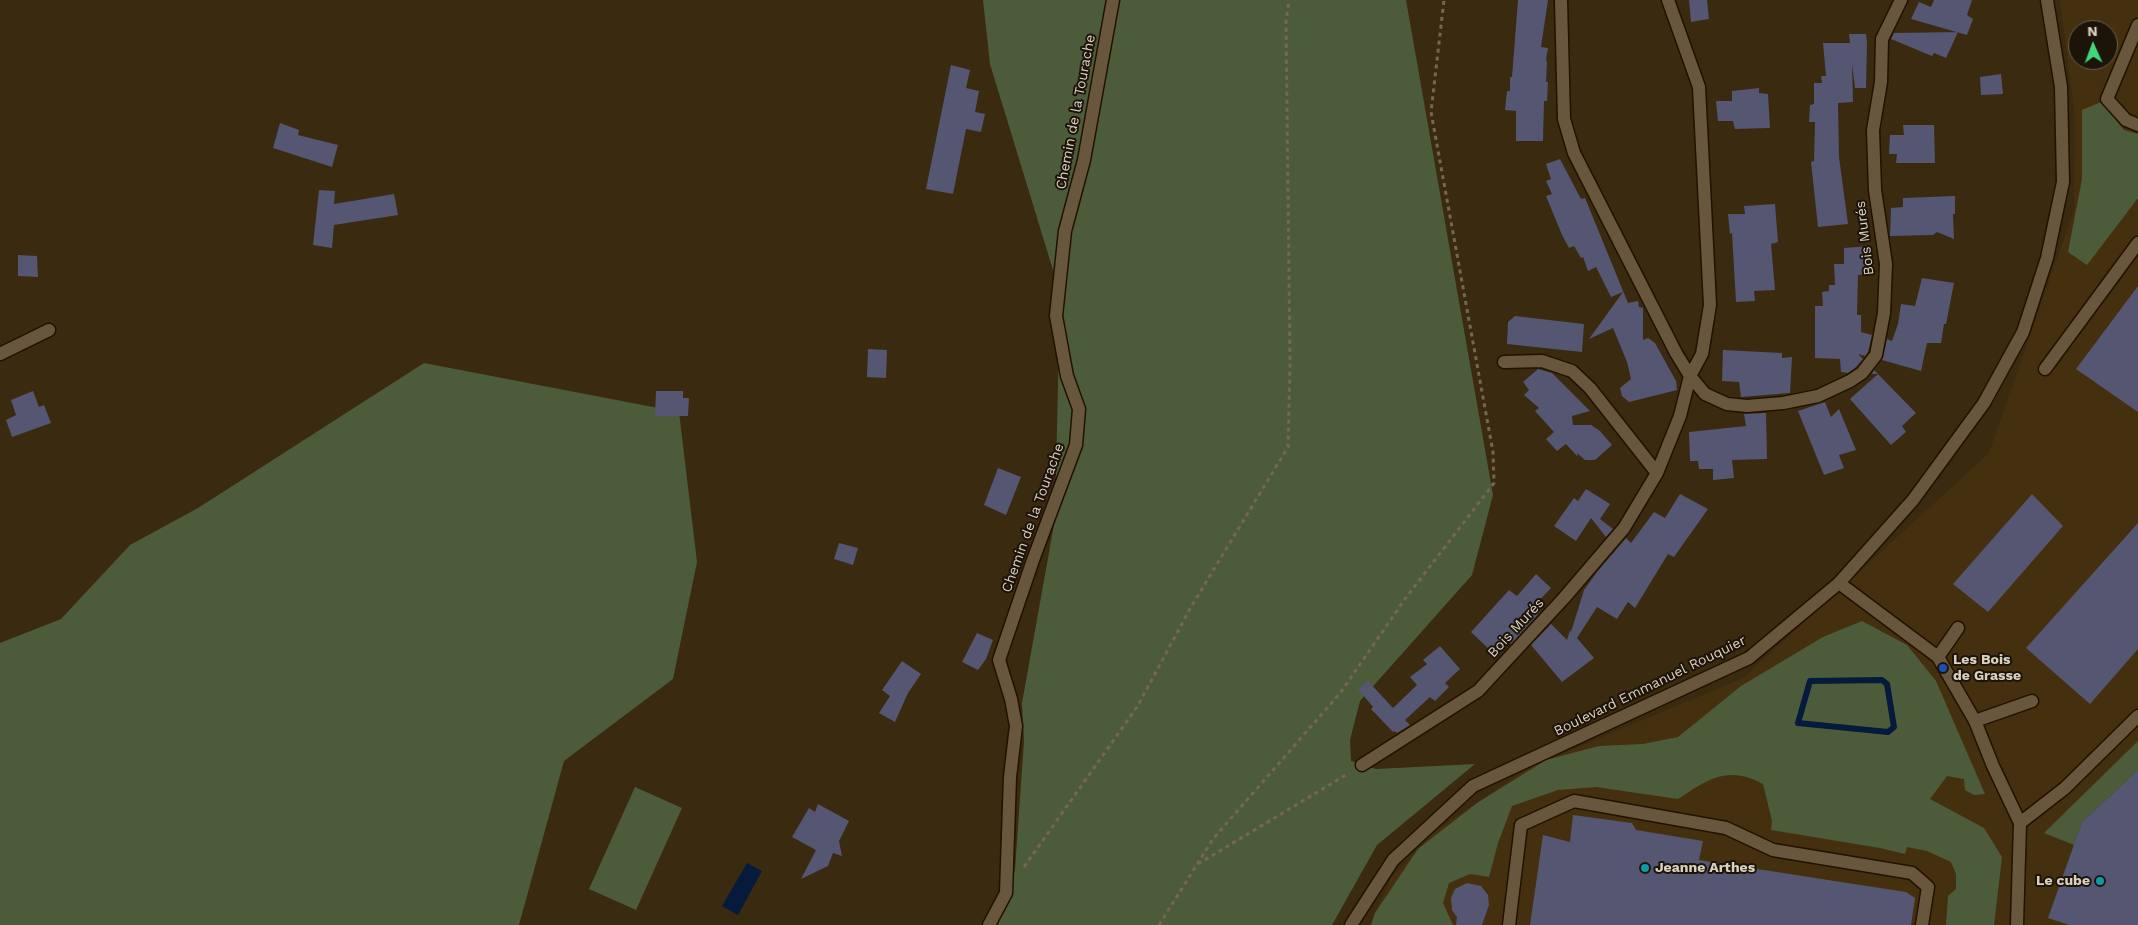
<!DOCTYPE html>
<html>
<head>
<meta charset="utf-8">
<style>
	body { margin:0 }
	#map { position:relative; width:2138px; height:925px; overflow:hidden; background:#3a2a10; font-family:"Work Sans",sans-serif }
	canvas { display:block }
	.north { position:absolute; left:2068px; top:20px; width:50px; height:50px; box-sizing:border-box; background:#1c1409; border:1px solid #685f53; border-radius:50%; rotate:358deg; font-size:14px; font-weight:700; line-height:20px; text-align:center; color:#dad0c1 }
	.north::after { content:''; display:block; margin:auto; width:18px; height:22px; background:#40d77c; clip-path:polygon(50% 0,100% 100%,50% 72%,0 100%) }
</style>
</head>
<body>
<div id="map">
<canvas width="2138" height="925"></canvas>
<div class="north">N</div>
</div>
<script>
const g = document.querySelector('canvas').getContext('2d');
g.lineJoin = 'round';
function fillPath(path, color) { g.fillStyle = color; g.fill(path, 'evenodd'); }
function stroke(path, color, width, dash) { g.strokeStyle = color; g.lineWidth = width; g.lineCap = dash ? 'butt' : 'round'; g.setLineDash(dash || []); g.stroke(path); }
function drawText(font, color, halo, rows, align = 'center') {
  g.font = font + ' "Work Sans",sans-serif'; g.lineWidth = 4; g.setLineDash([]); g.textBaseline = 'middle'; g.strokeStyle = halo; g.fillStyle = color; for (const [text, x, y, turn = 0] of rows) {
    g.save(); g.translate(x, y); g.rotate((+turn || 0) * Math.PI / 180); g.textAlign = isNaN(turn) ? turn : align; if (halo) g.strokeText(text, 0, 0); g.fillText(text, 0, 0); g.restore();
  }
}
fillPath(new Path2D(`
	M 2060,0 L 2138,0 L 2138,925 L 1370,925 L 1391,878 L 1434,832 L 1528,768 L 1743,678 L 1989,453 L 2074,210 L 2075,117 ZM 2078,30 L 2108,30 L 2108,60 L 2078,60 Z`), '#44300e');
fillPath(new Path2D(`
	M 983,0 L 1406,0 L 1493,495 L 1472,575 L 1360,701 L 1350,740 L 1351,761 L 1376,769 L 1475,764 L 1377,845 L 1332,925 L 994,925 L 1015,870 L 1024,741 L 1022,703 L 1055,519 L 1060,293 L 990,64 Z
	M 2101,102 L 2124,130 L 2138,134 L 2138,198 L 2087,265 L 2068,252 L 2082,179 L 2082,110 Z
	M 424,363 L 679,412 L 697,562 L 673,679 L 564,761 L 519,925 L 0,925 L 0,643 L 61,619 L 130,545 L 198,508 Z
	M 1862,621 L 1907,645 L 1936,681 L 1985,794 L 1974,795 L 1965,790 L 1964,779 L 1947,776 L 1930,799 L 1984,828 L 2002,857 L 1994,925 L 1946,925 L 1948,896 L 1956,889 L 1956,874 L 1951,862 L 1927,851 L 1907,847 L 1905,854 L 1880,848 L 1771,830 L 1772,821 L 1763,784 C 1728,765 1708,779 1678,799 L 1596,787 L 1558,790 L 1512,806 L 1498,843 L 1489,877 L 1470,874 L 1449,883 L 1443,903 L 1453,925 L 1371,925 L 1375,913 L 1418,849 L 1477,803 L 1546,760 L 1599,746 L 1643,744 L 1678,737 L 1741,686 L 1823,637 Z
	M 2138,741 L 2138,770 L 2082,822 L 2074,845 L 2044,833 Z
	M 635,787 L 682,808 L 636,910 L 589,889 Z`), '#4c5c3a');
fillPath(new Path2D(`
	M 747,863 L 762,871 L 738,915 L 722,906 Z`), '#061a3c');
stroke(new Path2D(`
	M 1882,680 L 1887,684 L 1894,727 L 1888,732 L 1798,723 L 1810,681 Z`), '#061a3c', 6);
fillPath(new Path2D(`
	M 1518,0 L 1548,0 L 1541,47 L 1548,48 L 1546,59 L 1547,63 L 1546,82 L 1548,82 L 1547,101 L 1544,101 L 1543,141 L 1516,141 L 1516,111 L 1505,110 L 1507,91 L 1510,91 L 1510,77 L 1512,77 Z
	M 1689,0 L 1707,0 L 1709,19 L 1691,22 Z
	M 1934,0 L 1972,0 L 1967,15 L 1973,19 L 1967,35 L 1911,19 L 1919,2 L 1931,7 Z
	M 1958,32 L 1946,58 L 1934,53 L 1932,56 L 1891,39 L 1894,33 Z
	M 1849,34 L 1866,34 L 1867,43 L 1866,88 L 1855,88 L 1852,64 L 1853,102 L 1838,103 L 1839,157 L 1848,224 L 1818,227 L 1811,162 L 1814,161 L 1815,122 L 1809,122 L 1810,105 L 1814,104 L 1814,83 L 1822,83 L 1821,76 L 1826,76 L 1823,43 L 1850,43 Z
	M 951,65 L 970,70 L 966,88 L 979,91 L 975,112 L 985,114 L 981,132 L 966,129 L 953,194 L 926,189 Z
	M 2001,74 L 2003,94 L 1981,95 L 1980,77 Z
	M 1759,88 L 1759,93 L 1768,94 L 1770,128 L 1735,129 L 1733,121 L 1718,121 L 1716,101 L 1732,101 L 1732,91 Z
	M 280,123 L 299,130 L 298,135 L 338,145 L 332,167 L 273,148 Z
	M 1903,125 L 1934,125 L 1935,163 L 1896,163 L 1897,154 L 1889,154 L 1890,135 L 1904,135 Z
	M 1560,159 L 1581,199 L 1585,198 L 1628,303 L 1638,301 L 1639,307 L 1643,308 L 1643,340 L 1648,338 L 1655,343 L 1676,381 L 1677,390 L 1629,402 L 1622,396 L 1620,388 L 1631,379 L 1627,362 L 1613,328 L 1589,339 L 1623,292 L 1611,297 L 1596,267 L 1588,271 L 1583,257 L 1581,258 L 1574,246 L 1569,248 L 1562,235 L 1546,196 L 1552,194 L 1546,181 L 1551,179 L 1546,164 Z
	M 319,190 L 335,191 L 334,204 L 394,194 L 398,215 L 334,225 L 332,248 L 313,245 Z
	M 1955,196 L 1955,214 L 1953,214 L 1954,239 L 1937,232 L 1933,235 L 1890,236 L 1891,208 L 1903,207 L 1903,198 Z
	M 1775,204 L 1778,242 L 1771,244 L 1775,290 L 1754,291 L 1755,301 L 1736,302 L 1732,233 L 1730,234 L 1728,214 L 1745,214 L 1744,206 Z
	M 1871,246 L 1871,274 L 1858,275 L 1857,315 L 1861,315 L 1861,332 L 1872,335 L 1868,352 L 1865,356 L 1858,354 L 1863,359 L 1856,367 L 1848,373 L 1841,372 L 1840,359 L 1815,358 L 1815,306 L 1823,306 L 1822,292 L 1829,291 L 1829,285 L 1835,285 L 1834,264 L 1844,264 L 1844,248 Z
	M 18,255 L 37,256 L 38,277 L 18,276 Z
	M 1922,278 L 1954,283 L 1946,324 L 1944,324 L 1941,343 L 1927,343 L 1921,371 L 1882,360 L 1887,339 L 1892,341 L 1898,324 L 1901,304 L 1915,306 Z
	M 2138,286 L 2138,412 L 2076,369 Z
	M 1515,316 L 1584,324 L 1582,352 L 1507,344 L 1508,322 Z
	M 868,349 L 887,350 L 886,378 L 867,377 Z
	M 1723,350 L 1782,353 L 1782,358 L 1792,357 L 1790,393 L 1741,397 L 1739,382 L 1722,381 Z
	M 1538,369 L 1552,373 L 1590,411 L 1572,416 L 1573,425 L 1591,425 L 1600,431 L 1612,445 L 1595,460 L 1585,460 L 1577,453 L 1578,457 L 1566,444 L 1557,451 L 1546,439 L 1554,432 L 1535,411 L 1539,408 L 1524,395 L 1529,390 L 1523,382 Z
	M 1874,370 L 1916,413 L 1902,426 L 1906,432 L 1891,445 L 1850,399 L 1878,374 L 1872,374 Z
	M 33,391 L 39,407 L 44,405 L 51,423 L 12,437 L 6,420 L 16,415 L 11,400 Z
	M 656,391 L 683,391 L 683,398 L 689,398 L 688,416 L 655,416 Z
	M 1825,402 L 1831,417 L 1839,409 L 1856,450 L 1839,455 L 1844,468 L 1824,475 L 1798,411 Z
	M 1766,413 L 1767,459 L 1732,460 L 1734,478 L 1713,480 L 1713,469 L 1699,469 L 1698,461 L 1690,461 L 1689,432 L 1746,426 L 1744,414 Z
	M 998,468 L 1021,477 L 1006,515 L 984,505 Z
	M 1586,489 L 1610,504 L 1600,519 L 1613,529 L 1606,537 L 1591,518 L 1576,541 L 1554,526 L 1574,498 L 1578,501 Z
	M 1680,494 L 1708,509 L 1674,557 L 1668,554 L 1635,608 L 1628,602 L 1617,619 L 1597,607 L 1577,638 L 1594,658 L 1562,682 L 1531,645 L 1551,624 L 1567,640 L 1570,630 L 1571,632 L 1584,590 L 1597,572 L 1626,538 L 1631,543 L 1654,512 L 1665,518 Z
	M 2032,494 L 2063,526 L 1988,612 L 1953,584 Z
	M 2138,523 L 2138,649 L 2090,704 L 2026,648 Z
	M 839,543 L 858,548 L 853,565 L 834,559 Z
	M 1536,574 L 1551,588 L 1534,606 L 1540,612 L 1511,644 L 1509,641 L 1495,655 L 1471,632 L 1509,590 L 1517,596 Z
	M 977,633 L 993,640 L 986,659 L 978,670 L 962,662 Z
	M 1440,646 L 1460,669 L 1445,683 L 1449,687 L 1435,701 L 1430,697 L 1405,720 L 1410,725 L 1397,733 L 1395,731 L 1393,732 L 1371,709 L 1373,707 L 1358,689 L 1368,681 L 1393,708 L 1417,685 L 1410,677 L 1427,664 L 1423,660 Z
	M 902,661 L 921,674 L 908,693 L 895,722 L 879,713 L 890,696 L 882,690 Z
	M 2138,770 L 2138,925 L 2069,925 L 2048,918 L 2082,822 Z
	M 818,804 L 849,821 L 839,841 L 842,856 L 833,853 L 828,866 L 801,879 L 816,850 L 792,837 L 809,808 L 815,812 Z
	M 1573,815 L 1632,823 L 1636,830 L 1703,841 L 1699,860 L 1906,892 L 1915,898 L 1911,925 L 1530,925 L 1543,835 L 1570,842 Z
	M 1467,883 L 1481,886 L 1488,895 L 1489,905 L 1482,925 L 1456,925 L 1457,917 L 1452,910 L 1451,898 L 1455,889 Z`), '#545672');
const lane = new Path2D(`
	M 2138,25 L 2107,99 L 2126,120 L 2138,125
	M 2045,369 L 2138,243
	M 1938,657 L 1958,628
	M 1975,721 L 2032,701
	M 1509,925 L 1521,825 L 1574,801 L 1726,828 L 1773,850 L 1912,873 L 1928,887 L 1922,925`);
const street = new Path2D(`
	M 1561,0 L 1564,119 L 1574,153 L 1676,353 L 1690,376 L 1705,394 L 1727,404 L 1747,406 L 1783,403 L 1818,396 L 1850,381 L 1862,373 L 1876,355 L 1884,313 L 1886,264 L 1875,190 L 1873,130 L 1881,82 L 1882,39 L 1901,0
	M 0,354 L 49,330
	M 1504,362 L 1542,361 L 1572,371 L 1590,388 L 1657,473
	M 1839,583 L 1938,657 L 1975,721 L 1993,766 L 2020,823 L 2017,925
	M 1362,765 L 1478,691 L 1564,598 L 1624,528 L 1657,473 L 1680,416 L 1690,376 L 1702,354 L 1710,305 L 1699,87 L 1668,0
	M 2020,823 L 2065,788 L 2138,716
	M 989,925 L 1006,893 L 1010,777 L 1016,726 L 1011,699 L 999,660 L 1033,560 L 1076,445 L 1079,409 L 1067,376 L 1056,316 L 1065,231 L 1084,160 L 1113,0`);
const secondary = new Path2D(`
	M 1351,925 L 1393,860 L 1473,786 L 1749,658 L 1839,583 L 1913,500 L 1984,403 L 2023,332 L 2047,258 L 2063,182 L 2061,87 L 2047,0`);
stroke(lane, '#211200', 15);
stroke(street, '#211200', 15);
stroke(secondary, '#211200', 15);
stroke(new Path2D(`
	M 1198,864 L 1349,773
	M 1024,867 L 1137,707 L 1191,607 L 1288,447 L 1290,363 L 1286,22 L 1289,0
	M 1159,925 L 1213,839 L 1341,692 L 1405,599 L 1494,483 L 1493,452 L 1431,112 L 1444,0`), '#756751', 3, [4, 4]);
stroke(lane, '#69573d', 12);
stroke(street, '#69573d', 12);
stroke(secondary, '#69573d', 12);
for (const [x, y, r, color] of [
	[1943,668,5,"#1a4fb4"],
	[1645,868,5,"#0f9aa8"],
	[2100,881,5,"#0f9aa8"]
]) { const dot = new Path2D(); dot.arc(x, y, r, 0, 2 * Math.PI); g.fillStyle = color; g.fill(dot); stroke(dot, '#1c1409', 2); }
drawText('14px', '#dad0c1', '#1c1409', [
	["Chemin de la Tourache",1076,112,-79],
	["Bois Murés",1865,238,-97],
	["Chemin de la Tourache",1033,518,-70],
	["Bois Murés",1516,628,-47],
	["Boulevard Emmanuel Rouquier",1650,686,-26]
]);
drawText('bold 14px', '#dad0c1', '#1c1409', [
	["Les Bois",1953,660],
	["de Grasse",1953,676],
	["Jeanne Arthes",1655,868],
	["Le cube",2090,881,"right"]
], 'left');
</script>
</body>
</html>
